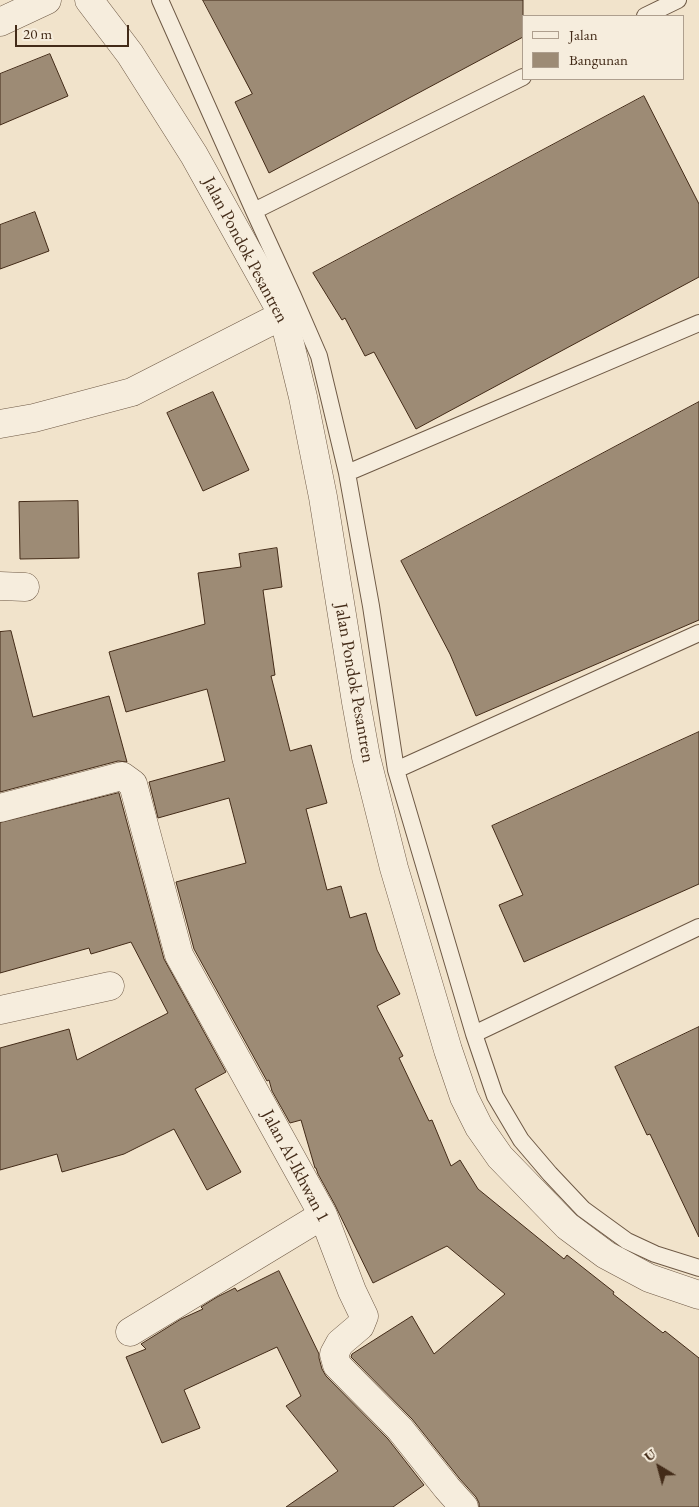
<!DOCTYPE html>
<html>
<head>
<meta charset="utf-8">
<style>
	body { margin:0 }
	#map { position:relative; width:699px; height:1507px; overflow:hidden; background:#f1e3cb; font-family:"EB Garamond",serif }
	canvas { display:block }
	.legend { position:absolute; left:522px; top:15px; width:162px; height:65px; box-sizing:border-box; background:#f6eddd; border:1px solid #ae9f8e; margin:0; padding:6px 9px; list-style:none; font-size:15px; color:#432b18 }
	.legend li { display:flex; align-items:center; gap:10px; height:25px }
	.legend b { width:25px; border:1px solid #ae9f8e }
	.north { position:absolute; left:634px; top:1442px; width:50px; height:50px; -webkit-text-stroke:4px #f6eddd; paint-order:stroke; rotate:323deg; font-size:14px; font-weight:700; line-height:20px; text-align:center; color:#432b18 }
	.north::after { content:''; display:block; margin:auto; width:18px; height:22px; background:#432b18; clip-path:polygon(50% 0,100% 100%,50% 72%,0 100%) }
	.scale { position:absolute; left:15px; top:25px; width:114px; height:22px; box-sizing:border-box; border:2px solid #432b18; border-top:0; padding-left:6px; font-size:15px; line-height:18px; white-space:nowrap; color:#432b18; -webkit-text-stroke:4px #f6eddd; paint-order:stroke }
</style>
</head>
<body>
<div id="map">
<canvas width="699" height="1507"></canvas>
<ul class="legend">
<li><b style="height:6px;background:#f6eddd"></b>Jalan</li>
<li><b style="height:14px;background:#9d8b75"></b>Bangunan</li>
</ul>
<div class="north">U</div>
<div class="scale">20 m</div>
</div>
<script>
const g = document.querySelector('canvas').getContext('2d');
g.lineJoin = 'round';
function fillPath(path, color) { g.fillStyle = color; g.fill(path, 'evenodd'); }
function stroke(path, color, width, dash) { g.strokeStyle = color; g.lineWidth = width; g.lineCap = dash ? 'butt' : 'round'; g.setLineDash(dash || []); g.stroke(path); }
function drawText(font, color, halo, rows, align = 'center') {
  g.font = font + ' "EB Garamond",serif'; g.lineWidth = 4.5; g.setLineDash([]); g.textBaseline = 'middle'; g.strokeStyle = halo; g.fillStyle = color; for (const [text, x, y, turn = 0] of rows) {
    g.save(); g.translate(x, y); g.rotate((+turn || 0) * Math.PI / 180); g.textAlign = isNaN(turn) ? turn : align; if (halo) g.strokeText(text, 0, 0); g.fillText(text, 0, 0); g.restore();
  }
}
const building = new Path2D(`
	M 203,0 L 523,0 L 523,37 L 269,173 L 235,102 L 252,94 Z
	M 50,54 L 68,96 L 0,125 L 0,74 Z
	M 644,96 L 699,204 L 699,277 L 416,429 L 374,352 L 365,356 L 345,318 L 342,320 L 313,273 Z
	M 35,212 L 49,251 L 0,269 L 0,225 Z
	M 213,392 L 249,470 L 203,491 L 167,413 Z
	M 699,402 L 699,620 L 476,716 L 450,654 L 401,561 Z
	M 78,501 L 79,558 L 20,559 L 19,502 Z
	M 277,548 L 282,587 L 263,590 L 275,675 L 271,676 L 290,751 L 311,745 L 327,803 L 306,809 L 327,890 L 341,886 L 350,918 L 366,913 L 377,950 L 400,994 L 377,1006 L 403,1056 L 399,1058 L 429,1121 L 432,1120 L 451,1166 L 460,1160 L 478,1189 L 564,1259 L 567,1255 L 614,1292 L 613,1294 L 663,1333 L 665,1331 L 699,1358 L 699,1507 L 479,1507 L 479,1503 L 476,1497 L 459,1478 L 412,1419 L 351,1357 L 352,1354 L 412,1316 L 434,1354 L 505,1294 L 447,1246 L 373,1283 L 335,1205 L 318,1174 L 316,1168 L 315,1168 L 301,1120 L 290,1123 L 272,1091 L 269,1080 L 267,1081 L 194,949 L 176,882 L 246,863 L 229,798 L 158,818 L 149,782 L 225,761 L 207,689 L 126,712 L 109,652 L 205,624 L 198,573 L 241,567 L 239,554 Z
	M 11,631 L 33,717 L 109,696 L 127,762 L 118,761 L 0,792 L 0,632 Z
	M 699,732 L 699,884 L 524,962 L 499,905 L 523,895 L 492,826 Z
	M 119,793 L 164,959 L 226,1072 L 195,1089 L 241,1172 L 207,1190 L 174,1129 L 124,1154 L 62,1172 L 57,1154 L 0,1170 L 0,1048 L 69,1029 L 77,1060 L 168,1013 L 131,942 L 91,954 L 89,948 L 0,973 L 0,823 Z
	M 699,1027 L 699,1237 L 650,1134 L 647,1135 L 615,1067 Z
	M 279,1271 L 319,1354 L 319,1358 L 322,1369 L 326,1376 L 388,1439 L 424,1485 L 393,1507 L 286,1507 L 338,1471 L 286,1406 L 301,1396 L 277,1347 L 184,1390 L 200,1428 L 162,1443 L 126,1357 L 146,1349 L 141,1344 L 181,1319 L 203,1309 L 201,1307 L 217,1297 L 235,1288 L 237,1291 Z`);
fillPath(building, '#9d8b75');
stroke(building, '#432b18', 1);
const service = new Path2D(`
	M 160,0 L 254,211 L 293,296 L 319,356 L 347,473 L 371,606 L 396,770 L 474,1034 L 699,927
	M 645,16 L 678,0
	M 254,211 L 523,77
	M 347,473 L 699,323
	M 396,770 L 699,633
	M 474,1034 L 495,1096 L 521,1140 L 550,1174 L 583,1209 L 627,1241 L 655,1254 L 699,1268`);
const minor = new Path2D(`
	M 89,0 L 130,54 L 194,155 L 283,315 L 303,397 L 323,497 L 356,702 L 366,757 L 394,868 L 448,1050 L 464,1097 L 479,1127 L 500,1157 L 567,1226 L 606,1255 L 649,1278 L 699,1295
	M 0,22 L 47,0
	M 0,424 L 34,418 L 132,392 L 283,315
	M 0,586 L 25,587
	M 0,808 L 122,776 L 133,784 L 179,955 L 323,1215 L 352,1291 L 364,1316 L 360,1326 L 340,1343 L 334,1354 L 337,1365 L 400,1429 L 447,1488 L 464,1507
	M 0,1010 L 110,986
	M 130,1332 L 323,1215`);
stroke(service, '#6e5945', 18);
stroke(minor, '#6e5945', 29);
stroke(service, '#f6eddd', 16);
stroke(minor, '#f6eddd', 28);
drawText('18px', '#432b18', '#f6eddd', [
	["Jalan Pondok Pesantren",245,250,62],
	["Jalan Pondok Pesantren",354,683,80],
	["Jalan Al-Ikhwan 1",295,1166,62]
]);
</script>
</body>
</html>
